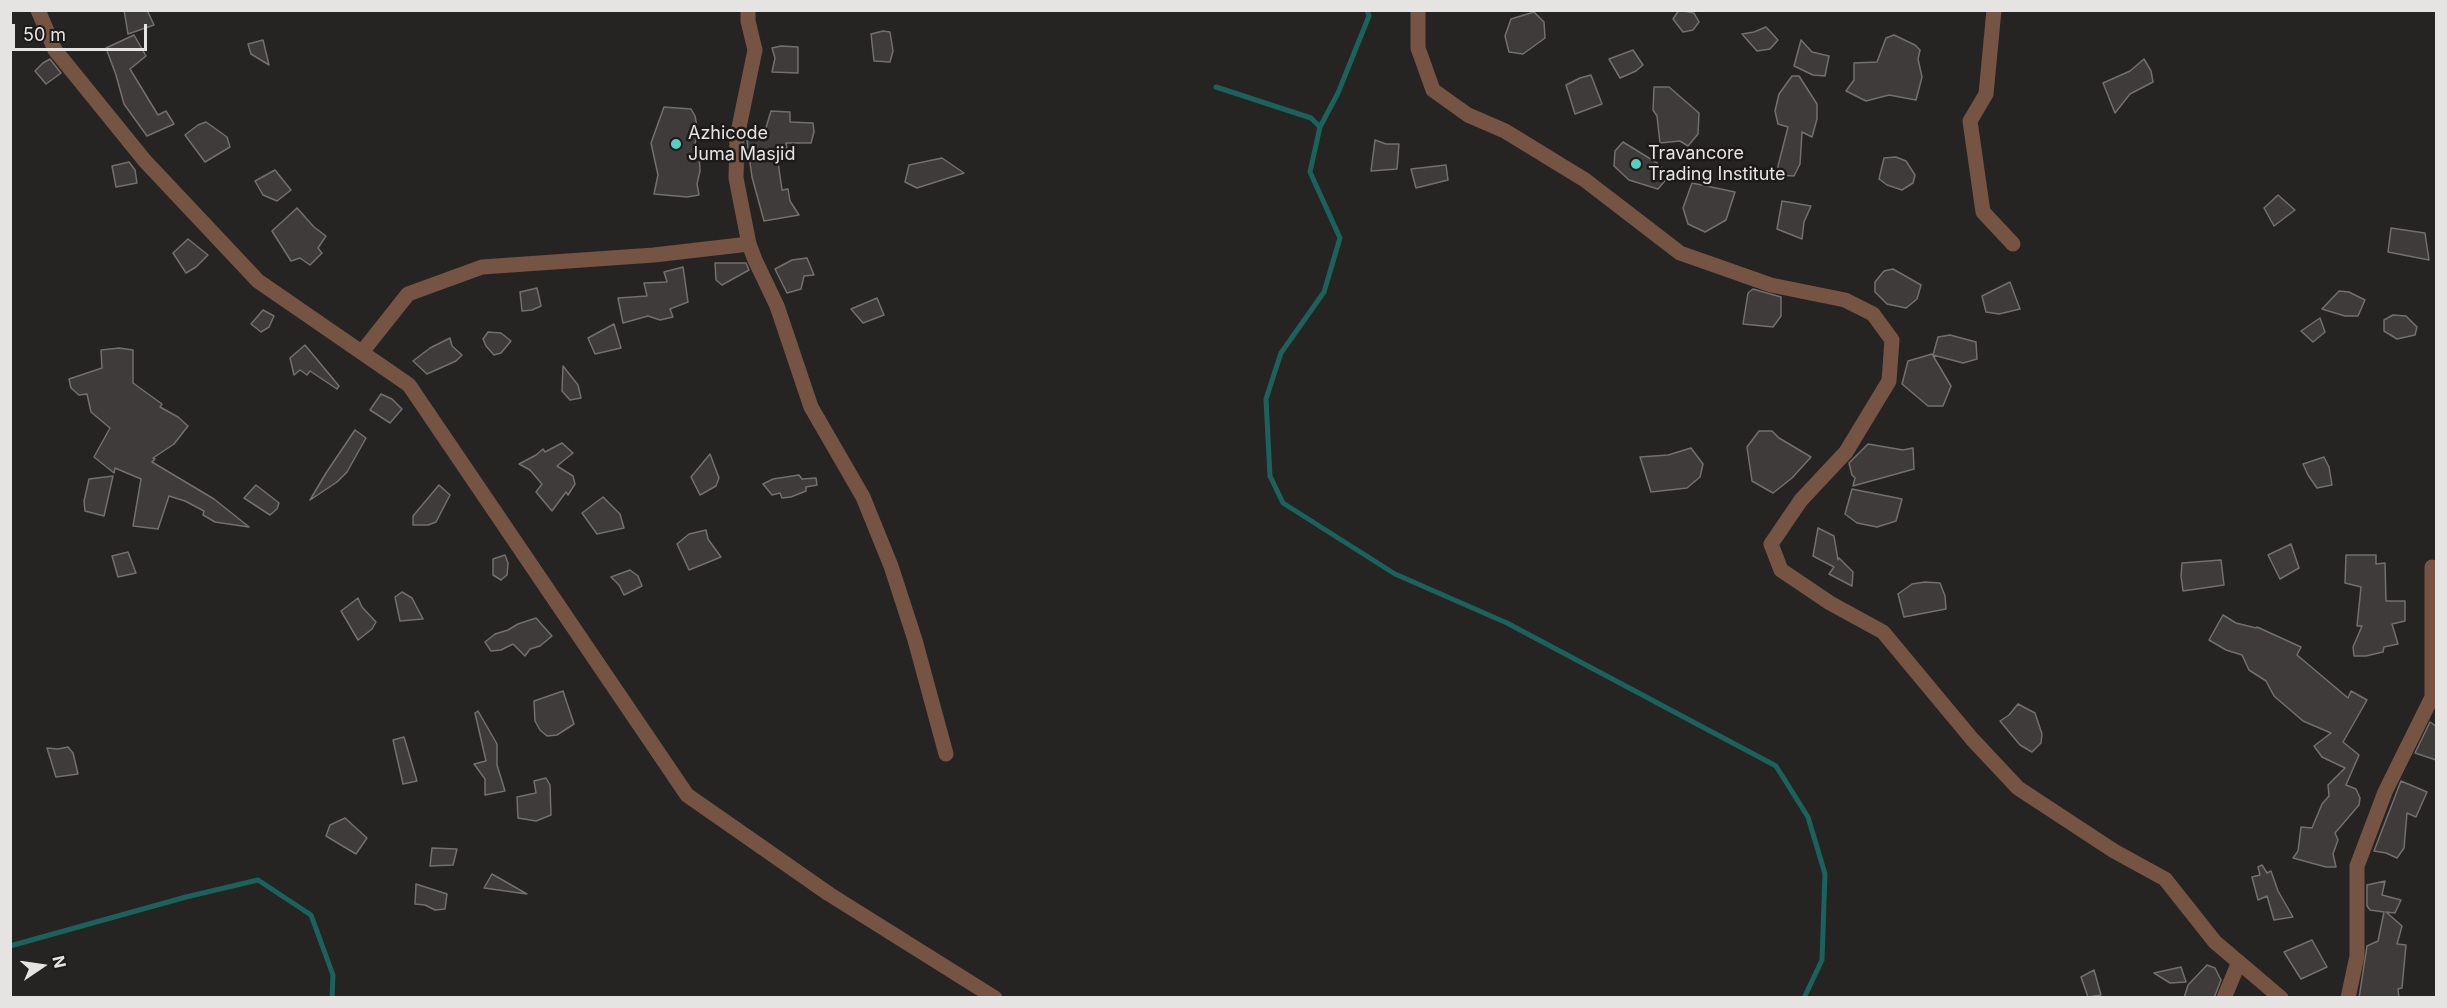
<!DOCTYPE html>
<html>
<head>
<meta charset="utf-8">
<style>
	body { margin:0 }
	#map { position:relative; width:2447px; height:1008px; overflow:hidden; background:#262422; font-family:Inter,sans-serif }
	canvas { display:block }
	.frame { position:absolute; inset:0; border:12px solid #e6e4e3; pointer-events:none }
	.north { position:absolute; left:12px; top:936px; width:60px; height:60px; -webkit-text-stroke:4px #1d1a19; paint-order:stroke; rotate:77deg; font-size:16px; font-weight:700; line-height:24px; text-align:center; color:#e6e4e3 }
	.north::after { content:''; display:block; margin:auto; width:21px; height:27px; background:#e6e4e3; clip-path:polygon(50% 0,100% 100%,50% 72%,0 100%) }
	.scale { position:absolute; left:12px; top:24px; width:135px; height:27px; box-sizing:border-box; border:3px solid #e6e4e3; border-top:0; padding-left:8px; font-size:18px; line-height:21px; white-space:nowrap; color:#e6e4e3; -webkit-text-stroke:4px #1d1a19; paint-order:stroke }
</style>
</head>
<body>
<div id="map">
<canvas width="2447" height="1008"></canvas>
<div class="frame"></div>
<div class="north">N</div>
<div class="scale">50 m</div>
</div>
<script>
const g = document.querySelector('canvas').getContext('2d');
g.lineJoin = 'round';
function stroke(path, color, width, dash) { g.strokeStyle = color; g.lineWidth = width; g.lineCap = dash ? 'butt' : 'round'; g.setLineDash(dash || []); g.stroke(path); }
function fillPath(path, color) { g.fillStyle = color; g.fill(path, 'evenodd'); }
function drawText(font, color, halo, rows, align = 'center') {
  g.font = font + ' Inter,sans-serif'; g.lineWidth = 5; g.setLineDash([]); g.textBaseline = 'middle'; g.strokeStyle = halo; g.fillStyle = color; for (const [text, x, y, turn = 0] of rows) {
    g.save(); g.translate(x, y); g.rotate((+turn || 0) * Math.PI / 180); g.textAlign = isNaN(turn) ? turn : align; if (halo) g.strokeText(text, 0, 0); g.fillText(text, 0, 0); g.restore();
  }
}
stroke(new Path2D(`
	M 1216,87 L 1311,118 L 1320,127 L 1338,93 L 1369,16 L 1367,10
	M 1320,127 L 1310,172 L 1340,238 L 1324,292 L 1281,353 L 1266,399 L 1270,476 L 1283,503 L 1395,574 L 1507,623 L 1776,766 L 1808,817 L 1825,874 L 1822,960 L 1804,998
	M 10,946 L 186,897 L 258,880 L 311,915 L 333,975 L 332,998`), '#1b625c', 5);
const building = new Path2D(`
	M 124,10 L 147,10 L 154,25 L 128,34 Z
	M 1679,10 L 1694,13 L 1699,22 L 1693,30 L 1683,32 L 1673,19 Z
	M 1534,12 L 1544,22 L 1545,38 L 1523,54 L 1509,52 L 1505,36 L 1511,19 Z
	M 1766,27 L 1778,40 L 1770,49 L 1757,51 L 1742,34 L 1754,32 Z
	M 883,31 L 890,32 L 893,51 L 890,62 L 874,61 L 871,34 Z
	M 134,35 L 146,56 L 130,69 L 158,115 L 166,111 L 174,124 L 147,136 L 124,104 L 116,75 L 106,48 Z
	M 1894,35 L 1915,45 L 1920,50 L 1918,59 L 1922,77 L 1916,100 L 1889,95 L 1866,101 L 1846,91 L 1854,80 L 1854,63 L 1877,62 L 1886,38 Z
	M 263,40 L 269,65 L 251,54 L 248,44 Z
	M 1801,40 L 1812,52 L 1829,56 L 1825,76 L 1813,75 L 1794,66 Z
	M 781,46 L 798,47 L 798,73 L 772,72 L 775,58 L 772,48 Z
	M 1633,50 L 1643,65 L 1636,71 L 1620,78 L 1609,59 Z
	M 50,59 L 61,73 L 46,84 L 35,71 L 43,63 Z
	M 2144,59 L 2151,71 L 2153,82 L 2130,94 L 2115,113 L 2103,83 L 2130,71 Z
	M 1591,75 L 1602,104 L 1575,114 L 1566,85 L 1580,78 Z
	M 1792,76 L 1799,76 L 1817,104 L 1817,119 L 1812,137 L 1802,132 L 1800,164 L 1794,176 L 1778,175 L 1778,166 L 1788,127 L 1778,124 L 1775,111 L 1779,94 Z
	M 1654,87 L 1669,87 L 1699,113 L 1698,134 L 1688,146 L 1680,141 L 1660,143 L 1657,116 L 1653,110 Z
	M 664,107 L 691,109 L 695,116 L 698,132 L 695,143 L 699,154 L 700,171 L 697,184 L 699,195 L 687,197 L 654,194 L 658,175 L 651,143 Z
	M 771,111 L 790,112 L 790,122 L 813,123 L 814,132 L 811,143 L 786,143 L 787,148 L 776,148 L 782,190 L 788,189 L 790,201 L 799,215 L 764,221 L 752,177 L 747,141 L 757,138 L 765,131 Z
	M 206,122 L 227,137 L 230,147 L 205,162 L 185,135 L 198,125 Z
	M 1375,140 L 1386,144 L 1399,144 L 1397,169 L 1371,171 Z
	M 1623,142 L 1657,163 L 1669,176 L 1658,189 L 1629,180 L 1614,166 L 1615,151 Z
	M 1896,157 L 1906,161 L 1915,175 L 1913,183 L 1902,190 L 1887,185 L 1879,179 L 1884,158 Z
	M 942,158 L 964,173 L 917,188 L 905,182 L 909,165 Z
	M 129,162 L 135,170 L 137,183 L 116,187 L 112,166 Z
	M 1446,165 L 1448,180 L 1416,188 L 1411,169 Z
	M 275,170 L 291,190 L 277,201 L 263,195 L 255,181 Z
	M 1692,183 L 1735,192 L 1726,220 L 1705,232 L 1688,224 L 1683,208 Z
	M 2278,195 L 2295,210 L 2274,226 L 2264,208 Z
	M 1782,201 L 1811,206 L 1804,222 L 1802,239 L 1777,229 Z
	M 297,208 L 314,227 L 326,236 L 318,248 L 322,253 L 310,265 L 300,258 L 291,261 L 272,231 Z
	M 2391,228 L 2425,233 L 2429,260 L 2388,252 Z
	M 188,239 L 208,255 L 196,267 L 186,273 L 173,253 Z
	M 807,258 L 814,275 L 804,276 L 801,289 L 787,293 L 775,269 L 792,260 Z
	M 715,263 L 746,263 L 749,270 L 722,285 L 716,280 Z
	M 683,267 L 688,302 L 670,309 L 673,317 L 660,320 L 648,316 L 623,323 L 618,298 L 647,296 L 644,283 L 667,282 L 664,272 Z
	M 1893,269 L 1921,285 L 1917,299 L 1906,308 L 1887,304 L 1875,292 L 1875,282 L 1884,271 Z
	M 2010,282 L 2020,309 L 1999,314 L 1986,312 L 1982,296 Z
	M 537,288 L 541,306 L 532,310 L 522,311 L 520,292 Z
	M 1753,289 L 1781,297 L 1781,316 L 1773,327 L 1743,324 L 1748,293 Z
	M 2339,291 L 2349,292 L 2365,300 L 2358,316 L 2345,316 L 2322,309 Z
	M 877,298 L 884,315 L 863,323 L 851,309 Z
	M 263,310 L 274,316 L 269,327 L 261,332 L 251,324 Z
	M 2393,315 L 2406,316 L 2417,327 L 2415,335 L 2397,339 L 2384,331 L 2384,320 Z
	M 2320,318 L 2325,332 L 2313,342 L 2301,331 Z
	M 614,324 L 621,348 L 595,354 L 588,338 Z
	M 488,332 L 501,333 L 511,341 L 501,353 L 494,355 L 486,346 L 483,339 Z
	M 1950,335 L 1976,342 L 1977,359 L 1963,363 L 1933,355 L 1938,337 Z
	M 450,338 L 452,346 L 462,355 L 456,361 L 427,374 L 413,361 L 430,348 Z
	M 305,345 L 339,386 L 337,389 L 310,371 L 307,375 L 300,370 L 294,375 L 290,358 Z
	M 119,348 L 133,350 L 133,383 L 162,404 L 160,407 L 178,417 L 188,426 L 174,444 L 153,458 L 155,459 L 152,462 L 214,499 L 249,527 L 215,522 L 203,515 L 204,511 L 185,501 L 169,496 L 158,529 L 133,526 L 141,479 L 115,468 L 114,473 L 94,457 L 110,428 L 91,412 L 87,394 L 79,395 L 71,388 L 69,379 L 102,368 L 101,350 Z
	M 1932,354 L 1951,386 L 1943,406 L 1928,406 L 1902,384 L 1908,361 Z
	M 563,366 L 578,385 L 581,398 L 570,400 L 562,391 Z
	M 381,394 L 392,399 L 402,409 L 390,423 L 370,410 Z
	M 355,430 L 366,438 L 347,472 L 337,482 L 310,500 L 326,473 Z
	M 1759,431 L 1772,431 L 1779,438 L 1811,457 L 1792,478 L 1773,493 L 1752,481 L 1747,447 Z
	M 562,443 L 573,453 L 557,466 L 573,476 L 575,484 L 568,495 L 566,492 L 552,511 L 536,492 L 542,484 L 530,470 L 519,464 L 536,455 L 543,449 L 545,452 Z
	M 1868,444 L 1903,450 L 1913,448 L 1914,469 L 1853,486 L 1855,478 L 1852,475 L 1849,463 Z
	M 1691,448 L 1703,464 L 1700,477 L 1687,488 L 1651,492 L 1640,457 L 1668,455 Z
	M 710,454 L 719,478 L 716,486 L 700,495 L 691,477 Z
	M 2324,457 L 2329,467 L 2332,485 L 2317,488 L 2308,475 L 2303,464 Z
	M 799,475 L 802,479 L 816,478 L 817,485 L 806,487 L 806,491 L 791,497 L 782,498 L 780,493 L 772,495 L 763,484 L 773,479 Z
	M 113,476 L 104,516 L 85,511 L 84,501 L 89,479 Z
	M 256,485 L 279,503 L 277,509 L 270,515 L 244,498 Z
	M 439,485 L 450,495 L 436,522 L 428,525 L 413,525 L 413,516 Z
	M 1852,489 L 1902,499 L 1896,521 L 1877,527 L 1857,523 L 1845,514 Z
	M 603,497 L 620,514 L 624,528 L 597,534 L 582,513 Z
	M 1818,528 L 1834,536 L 1838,560 L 1839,558 L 1853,572 L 1852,586 L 1829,574 L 1834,567 L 1813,556 Z
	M 706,530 L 708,539 L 721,557 L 689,570 L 677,544 L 689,534 Z
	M 2291,544 L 2299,568 L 2280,579 L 2268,555 Z
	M 128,552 L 136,573 L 118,577 L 112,556 Z
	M 505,555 L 508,563 L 507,575 L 501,580 L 493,575 L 493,559 Z
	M 2346,555 L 2376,555 L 2376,564 L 2385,563 L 2386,601 L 2405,601 L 2405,621 L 2392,624 L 2398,644 L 2384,647 L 2383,652 L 2366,656 L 2354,656 L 2353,647 L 2362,626 L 2357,626 L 2361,587 L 2345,583 Z
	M 2221,560 L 2224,585 L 2183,591 L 2181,576 L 2182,563 Z
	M 630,570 L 638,576 L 642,586 L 624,595 L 619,585 L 611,577 Z
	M 1925,582 L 1940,583 L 1945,596 L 1946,609 L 1904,617 L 1898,594 L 1912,584 Z
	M 402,592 L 412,598 L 423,619 L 400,621 L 395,597 Z
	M 358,598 L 362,607 L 376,622 L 372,629 L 358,640 L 341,611 Z
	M 2223,615 L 2236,623 L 2256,628 L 2257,627 L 2301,647 L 2297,655 L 2348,698 L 2351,691 L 2367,700 L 2343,742 L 2359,755 L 2346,785 L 2356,789 L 2360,798 L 2359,805 L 2335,833 L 2338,840 L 2333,854 L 2336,867 L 2326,867 L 2293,858 L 2298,851 L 2301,827 L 2312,828 L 2322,804 L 2329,796 L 2328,785 L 2345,768 L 2322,757 L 2314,746 L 2331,733 L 2303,721 L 2274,696 L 2266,681 L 2249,670 L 2242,655 L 2226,650 L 2209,640 Z
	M 536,618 L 552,636 L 540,646 L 530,649 L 525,656 L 513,644 L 501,650 L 491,651 L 485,642 L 495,634 L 508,630 L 518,624 Z
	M 563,691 L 574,724 L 557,735 L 547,736 L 540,730 L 535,721 L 534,701 Z
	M 2018,704 L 2035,713 L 2042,734 L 2041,743 L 2032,752 L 2020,745 L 2000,721 L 2009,715 Z
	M 478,711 L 497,744 L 497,765 L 505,791 L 485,795 L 485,779 L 474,764 L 486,761 L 475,713 Z
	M 2430,722 L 2436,726 L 2436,760 L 2415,753 Z
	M 404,737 L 417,781 L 403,784 L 393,740 Z
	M 68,747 L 73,753 L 78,774 L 56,777 L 47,748 L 58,749 Z
	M 546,778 L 550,785 L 551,815 L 536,821 L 518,818 L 517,797 L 536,793 L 534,781 Z
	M 2401,781 L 2427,792 L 2416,817 L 2407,813 L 2404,848 L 2397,858 L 2386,853 L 2374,851 Z
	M 345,818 L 367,838 L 356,854 L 326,836 L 330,825 Z
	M 432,848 L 457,849 L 453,865 L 430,866 Z
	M 2262,865 L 2267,873 L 2271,871 L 2278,891 L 2293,917 L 2274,920 L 2267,896 L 2258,900 L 2252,877 L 2260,875 L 2258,867 Z
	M 492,874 L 527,894 L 484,888 Z
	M 2385,881 L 2382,895 L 2401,900 L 2395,913 L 2386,912 L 2402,926 L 2397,944 L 2406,945 L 2402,988 L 2398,989 L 2399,998 L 2359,998 L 2367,946 L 2378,941 L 2384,912 L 2370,910 L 2367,906 L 2367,885 Z
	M 416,884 L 447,894 L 445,909 L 435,910 L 425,905 L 415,904 Z
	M 2312,940 L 2327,967 L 2301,979 L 2284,952 Z
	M 2207,965 L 2215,968 L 2221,980 L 2214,998 L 2184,998 L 2188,985 Z
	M 2181,967 L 2186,982 L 2170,983 L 2154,973 Z
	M 2094,970 L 2101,995 L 2088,997 L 2081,977 Z`);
fillPath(building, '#3e3b3a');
stroke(building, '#726f6d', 1.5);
stroke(new Path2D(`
	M 38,10 L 55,50 L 145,161 L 258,281 L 409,385 L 687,795 L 829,894 L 995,998
	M 748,10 L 748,21 L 755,50 L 737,137 L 736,178 L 749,244 L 755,260 L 777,306 L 811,407 L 863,497 L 891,566 L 915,640 L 946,754
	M 1418,10 L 1418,48 L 1433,90 L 1468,115 L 1505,131 L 1585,180 L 1680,253 L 1771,285 L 1845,300 L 1873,314 L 1892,340 L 1889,381 L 1846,452 L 1801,500 L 1771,544 L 1781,570 L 1830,603 L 1883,632 L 1972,739 L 2018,788 L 2114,851 L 2165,879 L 2215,942 L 2281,998
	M 1994,10 L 1986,94 L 1970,121 L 1983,212 L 2013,244
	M 362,352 L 408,294 L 482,267 L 654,255 L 749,244
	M 2224,998 L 2239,962
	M 2348,998 L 2357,956 L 2357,866 L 2385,792 L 2432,697 L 2432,567`), '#765444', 15);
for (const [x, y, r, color] of [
	[676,144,6,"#56cec2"],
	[1636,164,6,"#56cec2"]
]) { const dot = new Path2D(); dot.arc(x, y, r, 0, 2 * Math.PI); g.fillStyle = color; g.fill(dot); stroke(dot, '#1d1a19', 2); }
drawText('18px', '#e6e4e3', '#1d1a19', [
	["Azhicode",688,134],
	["Juma Masjid",688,155],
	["Travancore",1648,154],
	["Trading Institute",1648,175]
], 'left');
</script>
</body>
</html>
